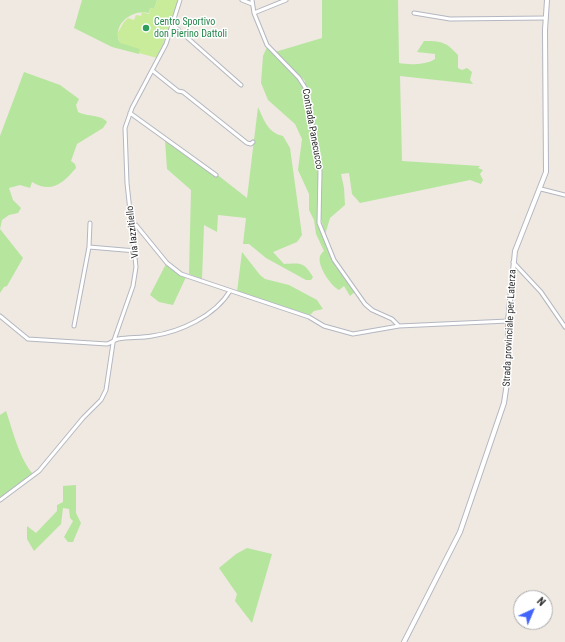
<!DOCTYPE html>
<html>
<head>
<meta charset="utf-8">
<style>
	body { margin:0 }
	#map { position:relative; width:565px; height:642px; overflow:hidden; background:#efe9e1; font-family:"Roboto Condensed",sans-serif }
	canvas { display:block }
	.north { position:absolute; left:513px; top:590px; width:40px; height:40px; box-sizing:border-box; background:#fff; border:1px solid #ababab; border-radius:50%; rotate:44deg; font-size:11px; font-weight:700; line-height:16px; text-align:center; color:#2e2e2e }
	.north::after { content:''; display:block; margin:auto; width:14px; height:18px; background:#4264fb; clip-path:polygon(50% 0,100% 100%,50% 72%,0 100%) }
</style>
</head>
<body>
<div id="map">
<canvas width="565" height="642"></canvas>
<div class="north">N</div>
</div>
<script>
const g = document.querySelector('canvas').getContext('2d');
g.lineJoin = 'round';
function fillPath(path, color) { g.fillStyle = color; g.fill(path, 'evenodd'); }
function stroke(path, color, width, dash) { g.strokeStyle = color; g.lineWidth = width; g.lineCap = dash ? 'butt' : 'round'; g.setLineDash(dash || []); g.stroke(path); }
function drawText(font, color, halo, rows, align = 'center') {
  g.font = font + ' "Roboto Condensed",sans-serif'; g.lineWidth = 3; g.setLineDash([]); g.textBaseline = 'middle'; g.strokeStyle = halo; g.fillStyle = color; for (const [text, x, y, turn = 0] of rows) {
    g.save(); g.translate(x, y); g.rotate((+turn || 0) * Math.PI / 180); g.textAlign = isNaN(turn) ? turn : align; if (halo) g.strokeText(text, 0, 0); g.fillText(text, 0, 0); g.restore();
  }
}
fillPath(new Path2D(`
	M 82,0 L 157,0 L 154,9 L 150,8 L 149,13 C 133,9 113,23 119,41 L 141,49 L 139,54 L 112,47 L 74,28 Z
	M 322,0 L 398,0 L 399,63 C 408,65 427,65 435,59 L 435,54 L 417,52 L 424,41 C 442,41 446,42 458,55 L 458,68 L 462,70 L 467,68 L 472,72 L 470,80 L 473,84 L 400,76 L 402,161 L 480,166 L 478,168 L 483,170 L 480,174 L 483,180 L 481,184 L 470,180 L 360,203 L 352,194 L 349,173 L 341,174 L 344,188 L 345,205 L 330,218 L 325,235 L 320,214 L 319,171 C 318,188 315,207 319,224 C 325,249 340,270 356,291 L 350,296 L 344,286 L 339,290 C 331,286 317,266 320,256 C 320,256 323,251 324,251 L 316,234 L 314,220 L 309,210 L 309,194 L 298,170 L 302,139 L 295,124 L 268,100 L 261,83 L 263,56 L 267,47 L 305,86 L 305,81 L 275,52 L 322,38 Z
	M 24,72 L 60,85 L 79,99 L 76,105 L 78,112 C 87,117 101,114 107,122 L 103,128 L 77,144 L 71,161 L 75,164 L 76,168 C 63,183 52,194 32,182 L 30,188 L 20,185 L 9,188 L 13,200 L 21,208 L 18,213 L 9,215 L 2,220 L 0,229 L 23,258 L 7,286 L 4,287 L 0,293 L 0,136 Z
	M 258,107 C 264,120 268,133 283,136 L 290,148 L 302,235 L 297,242 L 273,252 L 284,264 C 301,263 304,262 313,277 L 311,280 L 306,280 L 266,258 L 249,244 L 243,244 L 246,218 L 218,215 L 217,232 L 204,225 L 202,279 L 189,274 L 191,190 L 167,169 L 165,140 L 201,166 L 210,169 L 247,198 Z
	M 242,252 L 260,275 L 265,279 L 289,285 L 317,300 L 323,309 L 314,311 L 310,315 L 237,292 Z
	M 166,264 L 177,273 L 186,277 L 173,305 L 159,302 L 150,295 Z
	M 6,411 C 13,431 19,458 33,474 L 0,498 L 0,415 Z
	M 76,485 L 76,513 L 81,523 L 73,542 L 68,542 L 64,537 L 73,521 L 70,518 L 69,509 L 63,508 L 61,524 L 34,551 L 27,539 L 27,526 L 36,533 L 57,511 L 57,505 L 63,502 L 63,486 Z
	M 247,548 L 272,554 L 252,623 L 235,601 L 237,594 L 219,568 L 236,554 Z`), '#b6e59e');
fillPath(new Path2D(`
	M 157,0 L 178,0 L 173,21 L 157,58 L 139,53 L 140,49 L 120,43 L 117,34 L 124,22 L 128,18 L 134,20 L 136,15 L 141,16 L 142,12 L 149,14 L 150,8 L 154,9 Z`), '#c9ec9a');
const minor = new Path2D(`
	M 242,0 L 252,4
	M 252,0 L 254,13 L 267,45 L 299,78 L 306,89 L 320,171 L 319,223 L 334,260 L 365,304 L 372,310 L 392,319 L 399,326 L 508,321
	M 254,13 L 286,0
	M 414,13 L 450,19 L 546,18
	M 173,25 L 241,85
	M 153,71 L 178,91 L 183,92 L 247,143 L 251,144 L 253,142
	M 130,113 L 216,175
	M 541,189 L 565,195
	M 133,225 L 136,225 L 167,263 L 181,274 L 309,317 L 324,326 L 353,334 L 399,326
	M 89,247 L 136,251
	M 513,262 L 541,292 L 565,327
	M 0,316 L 28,339 L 107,344 C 111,343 114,340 118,339 C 129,337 141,338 152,336 C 180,332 215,316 230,291
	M 74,326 L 89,247 L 90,223
	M 0,500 L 39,471 L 83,418 L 101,400 L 106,390 L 113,343 L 133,286 L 136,267 L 127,183 L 125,128 L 132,108 L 166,44 L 180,0`);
const secondary = new Path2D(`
	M 404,642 L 460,532 L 504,403 L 508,376 L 508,321 L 515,251 L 546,172 L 545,30 L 547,0`);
stroke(minor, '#b4b7c1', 5);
stroke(secondary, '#b4b7c1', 6);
stroke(minor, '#fff', 3);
stroke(secondary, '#fff', 4);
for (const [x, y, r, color] of [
	[146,28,4,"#2e9e5b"]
]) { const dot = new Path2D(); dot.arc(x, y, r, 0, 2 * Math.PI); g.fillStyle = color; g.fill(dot); stroke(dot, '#fff', 1.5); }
drawText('10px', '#27864d', '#fff', [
	["Centro Sportivo",154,22],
	["don Pierino Dattoli",154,34]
], 'left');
drawText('10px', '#2e2e2e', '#fff', [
	["Contrada Panecucco",312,129,80],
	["Via Iazzitiello",133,232,-96],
	["Strada provinciale per Laterza",510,328,-87]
]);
</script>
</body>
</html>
